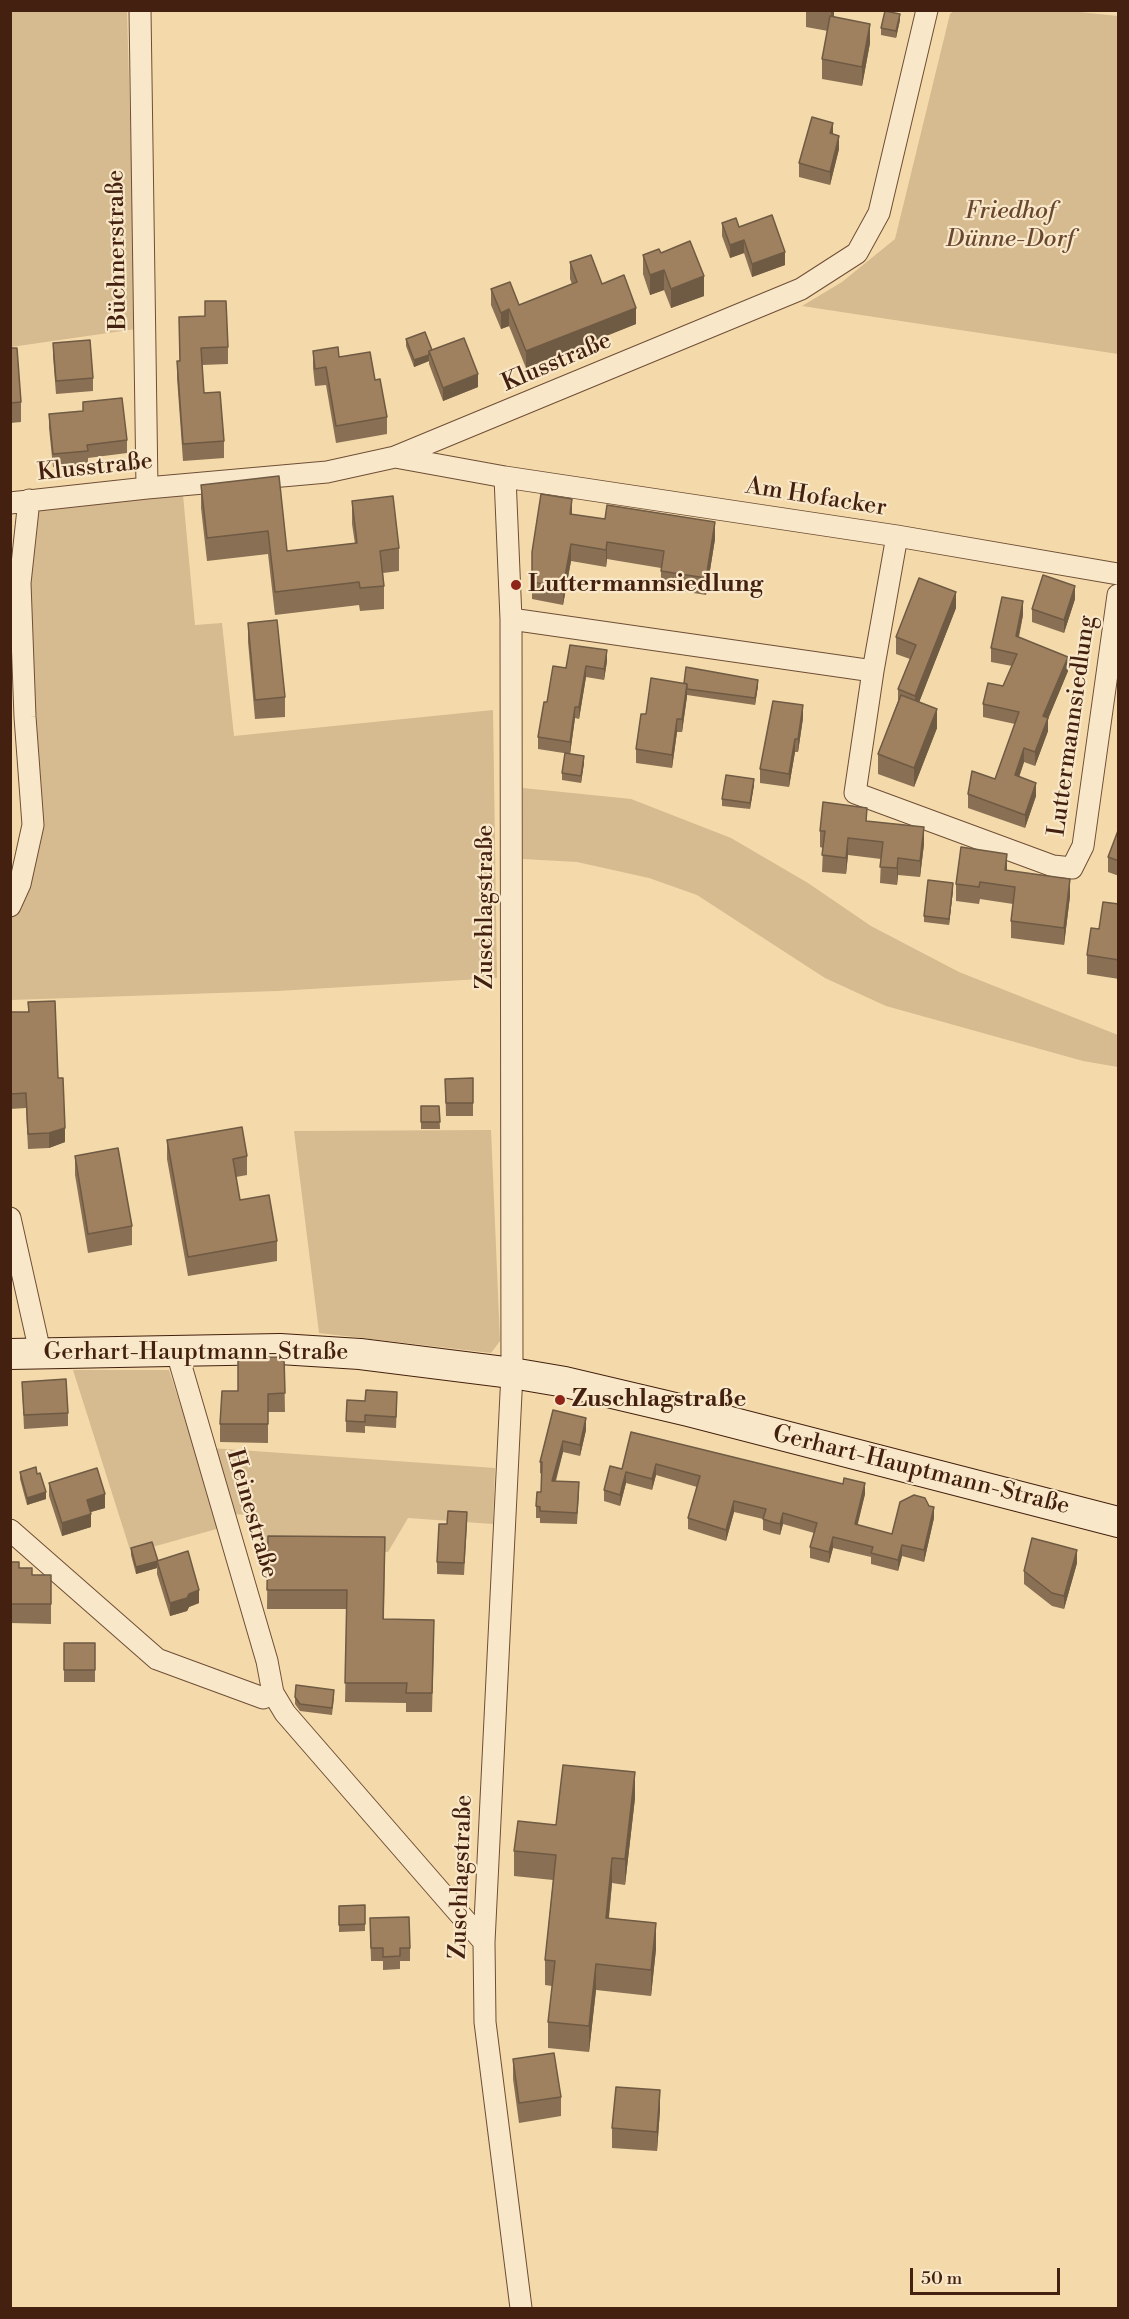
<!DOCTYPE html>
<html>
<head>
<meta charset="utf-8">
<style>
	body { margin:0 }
	#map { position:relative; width:1129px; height:2319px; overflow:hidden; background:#f4daaa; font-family:"Libre Bodoni",serif }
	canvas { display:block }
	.frame { position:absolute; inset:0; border:12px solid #43200f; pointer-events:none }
	.scale { position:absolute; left:910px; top:2268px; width:150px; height:27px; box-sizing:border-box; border:3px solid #43200f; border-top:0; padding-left:8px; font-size:18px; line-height:21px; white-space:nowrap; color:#43200f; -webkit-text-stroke:4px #f8e7c8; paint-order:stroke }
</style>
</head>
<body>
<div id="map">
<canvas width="1129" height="2319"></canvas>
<div class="frame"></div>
<div class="scale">50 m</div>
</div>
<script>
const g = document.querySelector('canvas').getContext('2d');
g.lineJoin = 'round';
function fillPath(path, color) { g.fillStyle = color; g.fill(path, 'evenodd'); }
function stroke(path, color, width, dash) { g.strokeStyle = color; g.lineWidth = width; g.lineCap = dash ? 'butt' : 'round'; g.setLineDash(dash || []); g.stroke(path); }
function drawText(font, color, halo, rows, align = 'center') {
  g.font = font + ' "Libre Bodoni",serif'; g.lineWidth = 4.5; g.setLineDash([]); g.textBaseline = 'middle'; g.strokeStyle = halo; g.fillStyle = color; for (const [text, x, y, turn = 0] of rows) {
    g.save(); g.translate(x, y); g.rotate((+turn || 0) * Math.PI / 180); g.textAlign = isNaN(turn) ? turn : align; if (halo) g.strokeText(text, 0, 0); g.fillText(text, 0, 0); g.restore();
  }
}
fillPath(new Path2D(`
	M 955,10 L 1061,10 L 1118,16 L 1118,354 L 802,306 L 842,282 L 895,239 L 950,14 Z
	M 11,11 L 127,11 L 136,329 L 11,347 Z
	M 183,495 L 195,625 L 222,623 L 234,736 L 493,710 L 497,978 L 277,991 L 11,1000 L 11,919 L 24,886 L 25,582 L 35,507 Z
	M 523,788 L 631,799 L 731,838 L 808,883 L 871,926 L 959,972 L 1118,1035 L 1118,1067 L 1083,1061 L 886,1006 L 825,978 L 697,895 L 649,878 L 577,862 L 523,859 Z
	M 491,1130 L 500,1341 L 491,1353 L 319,1333 L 294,1131 Z
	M 73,1370 L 169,1370 L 220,1528 L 131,1553 Z
	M 211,1448 L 495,1468 L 493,1524 L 408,1518 L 388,1552 L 261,1552 L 255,1515 L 230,1514 Z`), '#d6ba90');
const street = new Path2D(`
	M 140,10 L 147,488
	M 395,457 L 505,477 L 511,619 L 512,1373 L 484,1942 L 485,2022 L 521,2308
	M 505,477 L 897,536 L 1118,574
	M 10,503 L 147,488 L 327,472 L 395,457 L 801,289 L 857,253 L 879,213 L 927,10
	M 897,536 L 873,671 L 855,793 L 1053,866 L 1072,868 L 1083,846 L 1118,595
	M 511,619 L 873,671
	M 10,906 L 20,884 L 33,825 L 25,717 L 20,583 L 29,500
	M 10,1218 L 40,1352
	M 176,1349 L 267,1661 L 273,1693 L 285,1713 L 484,1942
	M 10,1530 L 157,1659 L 263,1698 L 273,1693`);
const secondary = new Path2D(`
	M 10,1354 L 280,1349 L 360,1354 L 512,1373 L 565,1382 L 688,1411 L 1118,1522`);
stroke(street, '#6f4e36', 23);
stroke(secondary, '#43200f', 32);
stroke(street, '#f8e7c8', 21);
stroke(secondary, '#f8e7c8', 30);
fillPath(new Path2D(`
	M 806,10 L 834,10 L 834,16 L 870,43 L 862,86 L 822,79 L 822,59 L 828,31 L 806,27 Z
	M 900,20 L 896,38 L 881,35 L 881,28 Z
	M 833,134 L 839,149 L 830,185 L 799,177 L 799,163 Z
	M 722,223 L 739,227 L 785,265 L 752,277 L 744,253 L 730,258 L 722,236 Z
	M 661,253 L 704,296 L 671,308 L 664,290 L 650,295 L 643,274 L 643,255 Z
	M 570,262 L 602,284 L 636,324 L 526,368 L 509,326 L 501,329 L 491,305 L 491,289 L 519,305 L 572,284 L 570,279 Z
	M 179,317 L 228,347 L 228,364 L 202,365 L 204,393 L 224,441 L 224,458 L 183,461 L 177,378 L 177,361 L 180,361 Z
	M 406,339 L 432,350 L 478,387 L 443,401 L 429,364 L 429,361 L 414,367 L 406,346 Z
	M 53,343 L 93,378 L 93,391 L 56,394 L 53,356 Z
	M 10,348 L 21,402 L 21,422 L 10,423 Z
	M 313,351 L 339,357 L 375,380 L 387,417 L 387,434 L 336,443 L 326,385 L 315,386 L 313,368 Z
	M 49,414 L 127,440 L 127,453 L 88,458 L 88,464 L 53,467 L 49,428 Z
	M 279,476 L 287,551 L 355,544 L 352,524 L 352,501 L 399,548 L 399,571 L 383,573 L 384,586 L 384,609 L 360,611 L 359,605 L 275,615 L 268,554 L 207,561 L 201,508 L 201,485 Z
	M 572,514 L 715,539 L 706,595 L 661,588 L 661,568 L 607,559 L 606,567 L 571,561 L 563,605 L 532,599 L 532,552 Z
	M 1075,599 L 1064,633 L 1032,622 L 1032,609 Z
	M 956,608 L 919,702 L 937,728 L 914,787 L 878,774 L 878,754 L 898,701 L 898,689 L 910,659 L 896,654 L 896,637 Z
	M 1023,615 L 1019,637 L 1068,671 L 1048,719 L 1048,731 L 1035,766 L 1024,762 L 1019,777 L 1036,796 L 1025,828 L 968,808 L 968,794 L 995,779 L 1015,724 L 983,717 L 983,704 L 1003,686 L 1012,666 L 991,662 L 991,648 Z
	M 248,623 L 285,697 L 285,717 L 255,719 L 248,642 Z
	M 607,661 L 604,680 L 586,677 L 579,719 L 575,718 L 570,754 L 538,749 L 538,737 L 547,702 L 566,668 Z
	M 684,683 L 758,686 L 755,705 L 687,695 L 682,732 L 677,732 L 672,768 L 636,763 L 636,749 L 646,714 Z
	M 803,718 L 798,752 L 795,752 L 789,787 L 760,783 L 760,769 Z
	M 584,763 L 581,783 L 562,780 L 562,773 Z
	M 754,785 L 750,809 L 722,806 L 722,799 Z
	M 867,821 L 924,844 L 920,877 L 898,875 L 897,885 L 880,883 L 881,859 L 848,855 L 846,874 L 822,872 L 823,848 L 820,847 L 820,831 Z
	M 1119,828 L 1119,876 L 1108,872 L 1108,857 Z
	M 1007,871 L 1070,896 L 1064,945 L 1011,938 L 1011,921 L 1013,904 L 980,899 L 979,904 L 956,901 L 956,884 Z
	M 953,890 L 949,925 L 924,922 L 924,916 Z
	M 1119,904 L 1119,979 L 1087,974 L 1087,955 Z
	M 28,1002 L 58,1078 L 65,1142 L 49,1148 L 28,1149 L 26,1108 L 10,1109 L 10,1012 L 28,1012 Z
	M 473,1078 L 473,1116 L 446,1116 L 445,1079 Z
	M 421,1106 L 439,1106 L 440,1129 L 421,1129 Z
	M 167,1140 L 247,1156 L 247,1175 L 236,1177 L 240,1200 L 277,1241 L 277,1261 L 188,1276 L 167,1159 Z
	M 75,1156 L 132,1226 L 132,1245 L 88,1253 L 75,1175 Z
	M 284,1357 L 285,1412 L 268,1412 L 268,1443 L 220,1442 L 220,1424 L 238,1391 Z
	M 22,1382 L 68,1413 L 68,1426 L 24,1429 Z
	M 365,1401 L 397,1403 L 396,1428 L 365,1426 L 365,1433 L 346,1432 L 346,1421 Z
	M 553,1410 L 586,1430 L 580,1456 L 563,1452 L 556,1481 L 579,1494 L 577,1524 L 540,1523 L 540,1518 L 536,1518 L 536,1506 L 541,1492 L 542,1474 L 540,1473 L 540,1462 Z
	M 631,1432 L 865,1494 L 857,1525 L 892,1534 L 934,1518 L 924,1562 L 902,1556 L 898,1571 L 871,1564 L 871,1557 L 833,1548 L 829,1563 L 810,1558 L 810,1547 L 814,1533 L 783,1524 L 780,1535 L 772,1533 L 763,1530 L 763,1519 L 734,1512 L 726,1541 L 688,1529 L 688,1518 L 697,1487 L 656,1475 L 652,1490 L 626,1483 L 620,1506 L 604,1501 L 604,1490 L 622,1469 Z
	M 20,1472 L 37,1474 L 46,1499 L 27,1505 L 20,1479 Z
	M 49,1483 L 105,1508 L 91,1512 L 91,1527 L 62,1536 L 49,1496 Z
	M 467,1523 L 464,1575 L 437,1574 L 437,1562 L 447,1524 Z
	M 268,1536 L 385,1537 L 384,1619 L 434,1640 L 432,1712 L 406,1712 L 406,1703 L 345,1702 L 347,1609 L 267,1609 Z
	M 131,1548 L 158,1560 L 199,1603 L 189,1607 L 187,1611 L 170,1616 L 157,1574 L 157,1568 L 136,1574 L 131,1555 Z
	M 10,1562 L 19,1568 L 32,1575 L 51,1575 L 51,1624 L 10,1623 Z
	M 1077,1563 L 1064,1609 L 1052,1606 L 1024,1584 L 1024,1571 Z
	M 64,1643 L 95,1643 L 95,1682 L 64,1682 Z
	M 295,1697 L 334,1697 L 332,1715 L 300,1711 L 295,1704 Z
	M 635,1798 L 625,1885 L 612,1883 L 609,1918 L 656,1949 L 651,1996 L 596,1990 L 589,2052 L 548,2048 L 548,2022 L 552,1986 L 545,1985 L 545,1960 L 553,1880 L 514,1876 L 514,1851 L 556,1825 Z
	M 365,1905 L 365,1931 L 339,1932 L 339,1906 Z
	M 370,1931 L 410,1948 L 410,1961 L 400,1961 L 400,1969 L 383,1970 L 383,1961 L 371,1961 Z
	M 513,2059 L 561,2097 L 561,2116 L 519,2123 L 513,2079 Z
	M 660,2110 L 657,2151 L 612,2148 L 612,2128 Z`), '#896f53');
fillPath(new Path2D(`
	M 831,10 L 834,10 L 834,15 L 831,32 Z
	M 900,14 L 900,20 L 896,38 L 896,31 Z
	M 870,24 L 870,43 L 862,86 L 862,67 Z
	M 833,123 L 833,136 L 830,133 Z
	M 839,136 L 839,149 L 830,185 L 830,172 Z
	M 744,240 L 744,253 L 730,258 L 730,245 Z
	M 785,252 L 785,265 L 752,277 L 752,264 Z
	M 664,270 L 664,290 L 650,295 L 650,275 Z
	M 704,276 L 704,296 L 671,308 L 671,289 Z
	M 636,308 L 636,324 L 526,368 L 526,351 Z
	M 509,309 L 509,326 L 501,329 L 501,313 Z
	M 429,355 L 429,361 L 414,367 L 414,360 Z
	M 478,374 L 478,387 L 443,401 L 443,388 Z
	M 572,499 L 572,516 L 570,514 Z
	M 715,522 L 715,539 L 706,595 L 706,578 Z
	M 607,542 L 607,559 L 606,567 L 606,550 Z
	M 571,544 L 571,561 L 563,605 L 563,587 Z
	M 1075,586 L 1075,599 L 1064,633 L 1064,620 Z
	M 956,592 L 956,608 L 915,713 L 915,696 Z
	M 1023,601 L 1023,615 L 1016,649 L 1016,636 Z
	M 607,650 L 607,661 L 604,680 L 604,669 Z
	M 1068,657 L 1068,671 L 1048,719 L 1048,731 L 1035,766 L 1035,752 L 1043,716 Z
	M 586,666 L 586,677 L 579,719 L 579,707 Z
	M 758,680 L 758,686 L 755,705 L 755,698 Z
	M 687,684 L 687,697 L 682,732 L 682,719 Z
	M 803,705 L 803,718 L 798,752 L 798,739 Z
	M 575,707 L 575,718 L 570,754 L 570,742 Z
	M 937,709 L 937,728 L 914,787 L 914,768 Z
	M 677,719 L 677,732 L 672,768 L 672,755 Z
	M 795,739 L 795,752 L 789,787 L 789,774 Z
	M 1024,748 L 1024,762 L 1015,789 L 1015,775 Z
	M 584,756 L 584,763 L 581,783 L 581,776 Z
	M 754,779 L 754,785 L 750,809 L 750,803 Z
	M 1036,783 L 1036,796 L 1025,828 L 1025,815 Z
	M 924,827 L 924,844 L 920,877 L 920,861 Z
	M 848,838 L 848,855 L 846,874 L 846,858 Z
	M 1007,854 L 1007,871 L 1005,887 L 1005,870 Z
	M 898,858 L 898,875 L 897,885 L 897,868 Z
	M 1070,879 L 1070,896 L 1064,945 L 1064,928 Z
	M 953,883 L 953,890 L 949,925 L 949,919 Z
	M 65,1128 L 65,1142 L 49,1148 L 49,1133 Z
	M 586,1418 L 586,1430 L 580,1456 L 580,1445 Z
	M 563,1441 L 563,1452 L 552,1492 L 552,1481 Z
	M 656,1464 L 656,1475 L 652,1490 L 652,1479 Z
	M 626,1472 L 626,1483 L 620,1506 L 620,1495 Z
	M 865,1483 L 865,1494 L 855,1536 L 855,1524 Z
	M 46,1492 L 46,1499 L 27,1505 L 27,1498 Z
	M 105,1494 L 105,1508 L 87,1513 L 87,1500 Z
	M 734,1501 L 734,1512 L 726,1541 L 726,1530 Z
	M 934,1507 L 934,1518 L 924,1562 L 924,1550 Z
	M 783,1513 L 783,1524 L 780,1535 L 780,1524 Z
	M 91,1514 L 91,1527 L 62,1536 L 62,1523 Z
	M 833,1537 L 833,1548 L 829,1563 L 829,1552 Z
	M 902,1545 L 902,1556 L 898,1571 L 898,1560 Z
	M 1077,1550 L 1077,1563 L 1064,1609 L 1064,1596 Z
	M 157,1561 L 157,1568 L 136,1574 L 136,1567 Z
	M 199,1590 L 199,1603 L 189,1607 L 187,1611 L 170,1616 L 170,1603 L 189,1594 Z
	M 635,1772 L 635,1798 L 625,1885 L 625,1859 Z
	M 612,1858 L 612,1883 L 606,1943 L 606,1918 Z
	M 656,1923 L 656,1949 L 651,1996 L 651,1970 Z
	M 596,1964 L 596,1990 L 589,2052 L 589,2026 Z
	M 660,2090 L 660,2110 L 657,2151 L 657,2132 Z`), '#6f5a43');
const building = new Path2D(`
	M 885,11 L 900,14 L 896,31 L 881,28 Z
	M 830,16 L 870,24 L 862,67 L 822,59 Z
	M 812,117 L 833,123 L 830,133 L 839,136 L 830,172 L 799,163 Z
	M 772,215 L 785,252 L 752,264 L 744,240 L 730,245 L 722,223 L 736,218 L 739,227 Z
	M 690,241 L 704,276 L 671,289 L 664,270 L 650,275 L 643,255 L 659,249 L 661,253 Z
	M 591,255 L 602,284 L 624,275 L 636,308 L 526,351 L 509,309 L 501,313 L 491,289 L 510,282 L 519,305 L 577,282 L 570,262 Z
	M 205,301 L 226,301 L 228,347 L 201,348 L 204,393 L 220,392 L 224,441 L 183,444 L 177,361 L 180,361 L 179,317 L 205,316 Z
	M 425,332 L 432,350 L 429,351 L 429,355 L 414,360 L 406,339 Z
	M 464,338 L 478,374 L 443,388 L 429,351 Z
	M 90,340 L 93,378 L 56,381 L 53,343 Z
	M 338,347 L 339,357 L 370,352 L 375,380 L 380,379 L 387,417 L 336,426 L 326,367 L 315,369 L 313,351 Z
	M 10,348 L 17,348 L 21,402 L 10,403 Z
	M 122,398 L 127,440 L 87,445 L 88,451 L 53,454 L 49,414 L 83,411 L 83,402 Z
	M 279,476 L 287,551 L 357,543 L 352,501 L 393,496 L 399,548 L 380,551 L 384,586 L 360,588 L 359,582 L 275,592 L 268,531 L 207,538 L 201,485 Z
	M 541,494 L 572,499 L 570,514 L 605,519 L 607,505 L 715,522 L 706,578 L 661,571 L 664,551 L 607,542 L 606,550 L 571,544 L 563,587 L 532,582 L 532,552 Z
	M 1043,575 L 1075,586 L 1064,620 L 1032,609 Z
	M 919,578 L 956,592 L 915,696 L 898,689 L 916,645 L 896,637 Z
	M 1002,597 L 1023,601 L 1016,636 L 1068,657 L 1043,716 L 1048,718 L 1035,752 L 1024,748 L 1015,775 L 1036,783 L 1025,815 L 968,794 L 972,771 L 995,779 L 1019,712 L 983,704 L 988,683 L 1003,686 L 1017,654 L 991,648 Z
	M 277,620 L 285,697 L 255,700 L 248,623 Z
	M 570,645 L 607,650 L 604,669 L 586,666 L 579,707 L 575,707 L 570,742 L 538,737 L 544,702 L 547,702 L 553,666 L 566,668 Z
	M 686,667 L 758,680 L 755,698 L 687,689 L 687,684 L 684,683 Z
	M 651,678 L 687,684 L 682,719 L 677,719 L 672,755 L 636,749 L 641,714 L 646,714 Z
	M 901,695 L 937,709 L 914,768 L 878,754 Z
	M 773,701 L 803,705 L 798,739 L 795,739 L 789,774 L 760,769 Z
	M 565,753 L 584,756 L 581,776 L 562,773 Z
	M 726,775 L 754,779 L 750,803 L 722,799 Z
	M 823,802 L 867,808 L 866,821 L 924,827 L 920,861 L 898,858 L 897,868 L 880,867 L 883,842 L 848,838 L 846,858 L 822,855 L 825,831 L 820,831 Z
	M 1119,828 L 1119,861 L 1108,857 Z
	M 961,847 L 1007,854 L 1005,870 L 1070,879 L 1064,928 L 1011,921 L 1015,887 L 980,882 L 979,887 L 956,884 Z
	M 928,880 L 953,883 L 949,919 L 924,916 Z
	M 1103,902 L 1119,904 L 1119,960 L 1087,955 L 1091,928 L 1099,929 Z
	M 55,1001 L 58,1078 L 63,1078 L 65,1128 L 49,1133 L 28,1134 L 26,1093 L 10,1094 L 10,1012 L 29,1012 L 28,1002 Z
	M 473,1078 L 473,1103 L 446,1103 L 445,1079 Z
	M 421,1106 L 439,1106 L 440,1122 L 421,1122 Z
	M 242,1127 L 247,1156 L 233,1159 L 240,1200 L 269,1195 L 277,1241 L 188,1257 L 167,1140 Z
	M 118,1148 L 132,1226 L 88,1234 L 75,1156 Z
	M 238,1357 L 284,1357 L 285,1393 L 268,1394 L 268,1424 L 220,1424 L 222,1391 L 238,1391 Z
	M 66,1379 L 68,1413 L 24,1415 L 22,1382 Z
	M 366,1390 L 397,1392 L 396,1417 L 365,1415 L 365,1422 L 346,1421 L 347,1400 L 365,1401 Z
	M 553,1410 L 586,1418 L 580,1445 L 563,1441 L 552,1481 L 579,1482 L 577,1513 L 540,1511 L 540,1507 L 536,1506 L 537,1492 L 541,1492 L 542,1462 L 540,1462 Z
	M 631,1432 L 843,1484 L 844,1478 L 865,1483 L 855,1524 L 892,1534 L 900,1502 L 914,1495 L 925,1498 L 929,1506 L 934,1507 L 924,1550 L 902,1545 L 898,1560 L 871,1553 L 873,1547 L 833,1537 L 829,1552 L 810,1547 L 817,1523 L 783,1513 L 780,1524 L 772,1522 L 763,1519 L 766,1509 L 734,1501 L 726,1530 L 688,1518 L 700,1476 L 656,1464 L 652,1479 L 626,1472 L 620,1495 L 604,1490 L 610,1466 L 622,1469 Z
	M 36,1467 L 37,1474 L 40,1473 L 46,1492 L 27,1498 L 20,1472 Z
	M 97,1468 L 105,1494 L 87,1500 L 91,1514 L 62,1523 L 49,1483 Z
	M 448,1511 L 467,1512 L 464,1563 L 437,1562 L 439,1524 L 447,1524 Z
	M 268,1536 L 385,1537 L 383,1619 L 434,1620 L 432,1693 L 406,1693 L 407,1683 L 345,1683 L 347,1590 L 267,1590 Z
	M 1032,1538 L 1077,1550 L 1064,1596 L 1052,1593 L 1024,1571 Z
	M 152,1542 L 158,1561 L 136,1567 L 131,1548 Z
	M 188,1551 L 199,1590 L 189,1594 L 187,1598 L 170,1603 L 157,1561 Z
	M 10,1562 L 19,1562 L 19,1568 L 32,1568 L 32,1575 L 51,1575 L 51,1604 L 10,1604 Z
	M 64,1643 L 95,1643 L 95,1670 L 64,1670 Z
	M 296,1685 L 334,1690 L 332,1708 L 300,1704 L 295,1697 Z
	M 563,1765 L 635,1772 L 625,1859 L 612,1858 L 606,1918 L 656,1923 L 651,1970 L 596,1964 L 589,2026 L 548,2022 L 555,1961 L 545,1960 L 556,1855 L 514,1851 L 518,1821 L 556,1825 Z
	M 365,1905 L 365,1924 L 339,1925 L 339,1906 Z
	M 409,1917 L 410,1948 L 400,1948 L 400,1956 L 383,1957 L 383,1948 L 371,1948 L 370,1918 Z
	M 554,2053 L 561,2097 L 519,2103 L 513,2059 Z
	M 616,2087 L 660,2090 L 657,2132 L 612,2128 Z`);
fillPath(building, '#9f8160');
stroke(building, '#6f5a43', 1.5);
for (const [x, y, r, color] of [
	[516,585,6,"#8f2418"],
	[560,1400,6,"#8f2418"]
]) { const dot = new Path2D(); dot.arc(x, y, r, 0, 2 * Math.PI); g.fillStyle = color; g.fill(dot); stroke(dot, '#f8e7c8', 2); }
drawText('italic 24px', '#68462f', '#f8e7c8', [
	["Friedhof",1010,212],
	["Dünne-Dorf",1010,240]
]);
drawText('24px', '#43200f', '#f8e7c8', [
	["Büchnerstraße",118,250,-91],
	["Klusstraße",557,363,-23],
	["Klusstraße",95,468,-6],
	["Am Hofacker",816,498,9],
	["Luttermannsiedlung",1073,726,-82],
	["Zuschlagstraße",486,907,-90],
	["Gerhart-Hauptmann-Straße",196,1353],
	["Gerhart-Hauptmann-Straße",921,1471,14],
	["Heinestraße",251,1514,74],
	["Zuschlagstraße",462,1877,-88]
]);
drawText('bold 24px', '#43200f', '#f8e7c8', [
	["Luttermannsiedlung",528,585],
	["Zuschlagstraße",572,1400]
], 'left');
</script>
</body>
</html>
